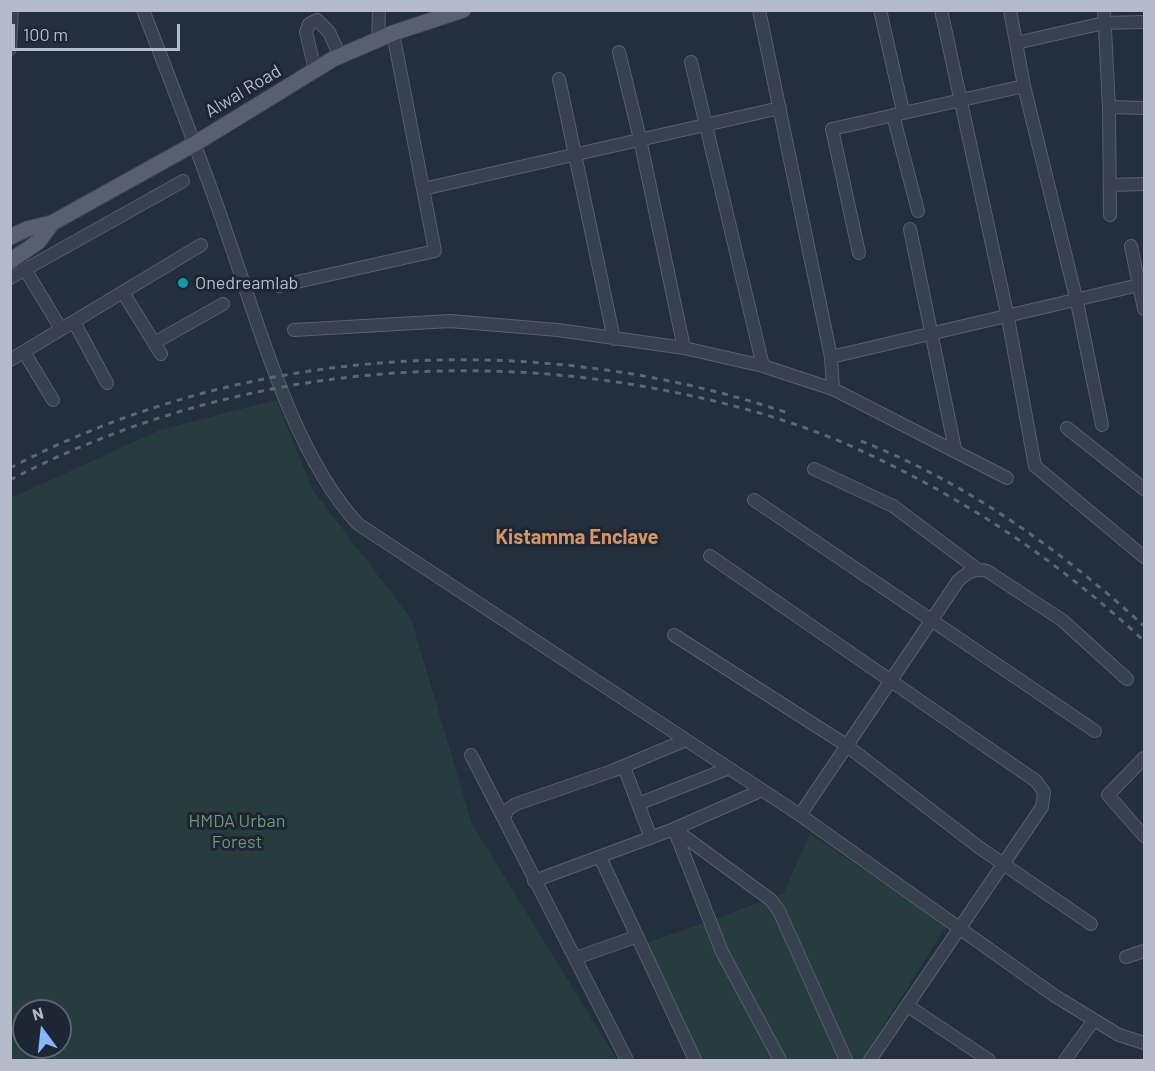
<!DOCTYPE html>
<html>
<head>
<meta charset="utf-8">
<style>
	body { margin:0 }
	#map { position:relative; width:1155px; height:1071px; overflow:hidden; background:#242f3e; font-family:Barlow,sans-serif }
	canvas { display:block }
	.frame { position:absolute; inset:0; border:12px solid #b4bcc9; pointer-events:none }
	.north { position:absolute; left:12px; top:999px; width:60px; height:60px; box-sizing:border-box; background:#1d2633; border:2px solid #59626f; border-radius:50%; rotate:345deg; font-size:16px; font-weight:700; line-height:24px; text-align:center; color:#b4bcc9 }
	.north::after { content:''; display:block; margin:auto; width:21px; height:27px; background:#8ab4f8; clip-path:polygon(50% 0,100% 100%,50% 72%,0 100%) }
	.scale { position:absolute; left:12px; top:24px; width:168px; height:27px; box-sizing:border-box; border:3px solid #b4bcc9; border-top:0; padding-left:8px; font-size:18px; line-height:21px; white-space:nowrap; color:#b4bcc9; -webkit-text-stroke:4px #1d2633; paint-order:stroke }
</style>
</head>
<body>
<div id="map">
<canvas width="1155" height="1071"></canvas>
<div class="frame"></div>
<div class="north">N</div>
<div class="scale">100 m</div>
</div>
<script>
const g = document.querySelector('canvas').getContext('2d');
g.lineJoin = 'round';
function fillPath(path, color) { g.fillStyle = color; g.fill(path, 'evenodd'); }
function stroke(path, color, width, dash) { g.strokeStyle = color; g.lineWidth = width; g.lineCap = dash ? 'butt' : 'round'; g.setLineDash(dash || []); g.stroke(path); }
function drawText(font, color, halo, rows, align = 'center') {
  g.font = font + ' Barlow,sans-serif'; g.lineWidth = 6; g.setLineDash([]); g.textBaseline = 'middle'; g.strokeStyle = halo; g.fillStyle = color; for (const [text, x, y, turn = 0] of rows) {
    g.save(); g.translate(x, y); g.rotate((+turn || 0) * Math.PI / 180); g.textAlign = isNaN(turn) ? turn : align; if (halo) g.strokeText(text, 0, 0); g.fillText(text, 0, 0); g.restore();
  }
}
fillPath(new Path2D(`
	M 276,400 L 313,490 L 411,619 L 472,824 L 617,1060 L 11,1060 L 11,498 L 160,430 ZM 24,1011 L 60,1011 L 60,1047 L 24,1047 Z
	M 810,834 L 947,925 L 862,1060 L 698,1060 L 642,945 L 783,894 Z`), '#263c3f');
const minor = new Path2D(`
	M 143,10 C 173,87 203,163 229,240 C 260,329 294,455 358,524 L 800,815 L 1055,996 L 1119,1035 L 1144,1043
	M 880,10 L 903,111
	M 941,10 L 1008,318 L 1035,466 L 1144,557
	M 1010,10 L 1024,86 L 1077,302 L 1102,425
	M 1104,10 L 1109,107 L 1110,215
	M 378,39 L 379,10
	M 1016,43 L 1104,23 L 1144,22
	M 10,49 L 12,10
	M 619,52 L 640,139 L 684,348
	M 691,62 L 763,366
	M 315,70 L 306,32 L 309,24 L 317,20 L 329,32 L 340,56
	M 559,79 L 614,339
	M 1109,107 L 1144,108
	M 893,115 L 918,211
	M 1110,185 L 1144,184
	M 423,189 L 780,108
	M 910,229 L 955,449
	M 1131,246 L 1144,309
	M 859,253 L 832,129 L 1024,86
	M 22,264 L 61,329
	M 10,278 L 183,181
	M 279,286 L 435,251 L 393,33
	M 124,294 L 161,354
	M 74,322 L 107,383
	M 294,330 L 450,321 L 558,330 L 684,348 L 763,366 L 833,389 L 831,357 L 759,10
	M 154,343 L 223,304
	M 24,352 L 53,400
	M 831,357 L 1139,285
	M 10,360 L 201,245
	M 833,389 L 1007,478
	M 1067,428 L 1144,489
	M 814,469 L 893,506 L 977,569
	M 754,500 L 1095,731
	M 710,556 L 1036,781 L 1044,792 L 1042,807 L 870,1060
	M 674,635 L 846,745 L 980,848 L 1091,924
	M 471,755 L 504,819
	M 1144,758 L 1108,795 L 1144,836
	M 624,767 L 651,838
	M 638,804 L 727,769
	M 800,815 L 958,581 C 968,572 974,568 987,571 L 1062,620 L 1127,679
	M 674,829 L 771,900 L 779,911 L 846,1060
	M 674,829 L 722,952 L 780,1060
	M 600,857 L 695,1060
	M 534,881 L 674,829 L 760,791
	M 1126,957 L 1144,951
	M 576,958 L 635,937
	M 908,1006 L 989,1060
	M 627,1060 L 504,819 L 507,810 L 516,804 L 612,771 L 686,740
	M 1065,1060 L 1094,1020`);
const major = new Path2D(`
	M 10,237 L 27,229 L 52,223 L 196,143 L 333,59 L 393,33 L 463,10
	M 10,261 L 38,242 L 52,223`);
stroke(minor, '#565f6c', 14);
stroke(major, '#414a57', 17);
stroke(minor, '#38414e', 12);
stroke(major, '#56606e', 15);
stroke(new Path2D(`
	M 861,441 C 966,482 1062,551 1144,626
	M 10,468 C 249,343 538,328 791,414
	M 10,480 C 214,374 449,346 673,392 C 738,405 805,424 866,453 C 969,501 1061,563 1144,641`), '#5a6575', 3, [6, 6]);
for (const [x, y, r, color] of [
	[183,283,6,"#0f9aa8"]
]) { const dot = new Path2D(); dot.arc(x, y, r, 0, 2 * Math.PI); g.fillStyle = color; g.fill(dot); stroke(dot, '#1d2633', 2); }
drawText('18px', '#b4bcc9', '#1d2633', [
	["Alwal Road",243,91,-31]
]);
drawText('18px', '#b4bcc9', '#1d2633', [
	["Onedreamlab",195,283]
], 'left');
drawText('18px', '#6b9a76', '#1d2633', [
	["HMDA Urban",237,821],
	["Forest",237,842]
]);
drawText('bold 20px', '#d59563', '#1d2633', [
	["Kistamma Enclave",577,537]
]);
</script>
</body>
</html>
